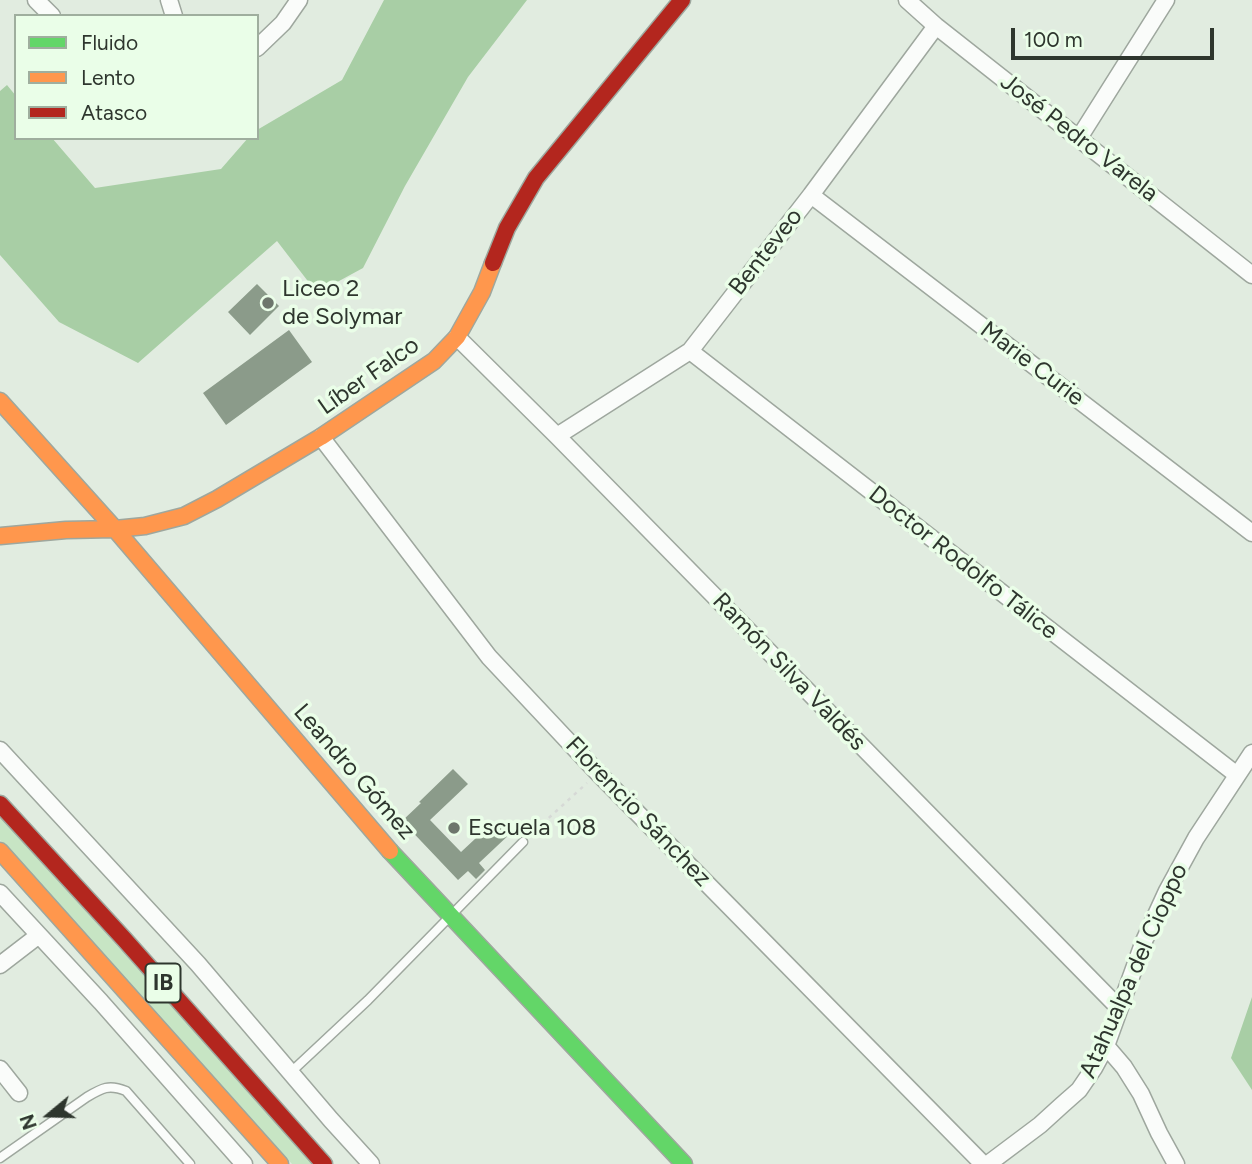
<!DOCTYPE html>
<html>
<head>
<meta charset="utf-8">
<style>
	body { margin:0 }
	#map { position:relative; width:1252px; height:1164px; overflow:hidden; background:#e1ece0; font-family:Figtree,sans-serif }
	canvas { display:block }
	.legend { position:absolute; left:14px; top:14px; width:245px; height:126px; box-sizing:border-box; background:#eafee8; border:2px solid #9fae9e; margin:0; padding:9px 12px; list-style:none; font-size:21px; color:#2e362e }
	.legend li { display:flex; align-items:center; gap:14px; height:35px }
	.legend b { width:35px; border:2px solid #9fae9e }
	.north { position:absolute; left:14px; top:1080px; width:70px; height:70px; -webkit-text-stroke:5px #eafee8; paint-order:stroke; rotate:251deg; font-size:19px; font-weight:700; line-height:28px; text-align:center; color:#2e362e }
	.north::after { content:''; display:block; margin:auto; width:24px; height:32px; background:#2e362e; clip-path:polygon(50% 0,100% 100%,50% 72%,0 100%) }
	.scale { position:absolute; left:1011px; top:28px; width:203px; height:32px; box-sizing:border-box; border:4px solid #2e362e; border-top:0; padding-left:9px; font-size:21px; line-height:24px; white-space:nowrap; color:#2e362e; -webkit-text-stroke:5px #eafee8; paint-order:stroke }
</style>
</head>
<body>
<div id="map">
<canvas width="1252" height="1164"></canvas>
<ul class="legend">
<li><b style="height:9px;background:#63d668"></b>Fluido</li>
<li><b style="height:9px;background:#ff974d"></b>Lento</li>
<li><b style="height:9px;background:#b3261e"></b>Atasco</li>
</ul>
<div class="north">N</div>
<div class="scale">100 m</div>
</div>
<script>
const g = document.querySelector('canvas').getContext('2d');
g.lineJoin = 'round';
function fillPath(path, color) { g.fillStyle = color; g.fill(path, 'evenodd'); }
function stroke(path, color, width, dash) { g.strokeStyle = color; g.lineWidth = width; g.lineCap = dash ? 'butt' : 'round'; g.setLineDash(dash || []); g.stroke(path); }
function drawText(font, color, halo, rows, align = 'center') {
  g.font = font + ' Figtree,sans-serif'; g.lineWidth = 7; g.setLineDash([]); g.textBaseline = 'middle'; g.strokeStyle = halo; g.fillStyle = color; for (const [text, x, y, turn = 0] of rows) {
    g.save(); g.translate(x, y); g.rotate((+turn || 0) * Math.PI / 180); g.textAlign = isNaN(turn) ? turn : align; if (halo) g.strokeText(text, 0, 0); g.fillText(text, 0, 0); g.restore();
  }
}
fillPath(new Path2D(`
	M 0,816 L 314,1164 L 292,1164 L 0,840 Z`), '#c7e5c4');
fillPath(new Path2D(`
	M 384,0 L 527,0 L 468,77 L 405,186 L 363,268 L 317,293 L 277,241 L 138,363 L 59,322 L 0,255 L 0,91 L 7,85 L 16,96 L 16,138 L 52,138 L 95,188 L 221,169 L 248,138 L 257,138 L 257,130 L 342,80 Z
	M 1252,997 L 1252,1090 L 1231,1058 Z`), '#a8cea5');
fillPath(new Path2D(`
	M 257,284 L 279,306 L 250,335 L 228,312 Z
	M 289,330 L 312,362 L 226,425 L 203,393 Z
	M 453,769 L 468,784 L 430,820 L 461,852 L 490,825 L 494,829 L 502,821 L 513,831 L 479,863 L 485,870 L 476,879 L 468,871 L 458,880 L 402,821 L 421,803 L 419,802 Z`), '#8b9b8a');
const lane = new Path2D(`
	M 290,1073 L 368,1000 L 523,842
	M 0,1158 L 87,1097 C 102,1088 109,1084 126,1091 L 190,1164`);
const street = new Path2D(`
	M 36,0 L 52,16
	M 169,0 L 174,16
	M 907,0 L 936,26 L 1252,275
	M 257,48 L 283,23 L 299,0
	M 1079,138 L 1166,0
	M 811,195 L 1252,533
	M 457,337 L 557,436 L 1119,1008
	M 690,351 L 1237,775
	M 557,436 L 690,351 L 811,195 L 936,26
	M 321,437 L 489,657 L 598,773 L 983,1164
	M 0,750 L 198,964 L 331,1120 L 371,1164
	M 0,893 L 101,1002 L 244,1164
	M 0,965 L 39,935
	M 1106,1046 L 1124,1067 L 1141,1094 L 1159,1133 L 1176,1164
	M 0,1069 L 19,1093
	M 988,1164 L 1040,1125 L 1062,1105 L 1079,1090 L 1094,1068 L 1106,1046 L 1144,941 L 1167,891 L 1196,838 L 1252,753`);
const fast = new Path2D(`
	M 390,851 L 684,1164`);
const slow = new Path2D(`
	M 0,401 L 115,529 L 390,851
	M 0,536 L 66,530 L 115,529 L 145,526 L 184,516 L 217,499 L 321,437 L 434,361 L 457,337 L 482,292 L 493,263
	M 0,851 L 280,1164`);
const jam = new Path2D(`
	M 493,263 L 507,228 L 536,178 L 682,0
	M 0,804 L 124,939 L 324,1164`);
stroke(lane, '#9ea79e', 11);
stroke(street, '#9ea79e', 19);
stroke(fast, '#9ea79e', 19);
stroke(slow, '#9ea79e', 19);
stroke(jam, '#9ea79e', 19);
stroke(new Path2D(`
	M 530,835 L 587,783`), '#d6d9d6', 2.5, [3.5, 5]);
stroke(lane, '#fafcfa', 8);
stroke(street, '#fafcfa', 16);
stroke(fast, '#63d668', 16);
stroke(slow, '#ff974d', 16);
stroke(jam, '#b3261e', 16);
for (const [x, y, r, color] of [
	[268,303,7,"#6d766c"],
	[454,828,7,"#6d766c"]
]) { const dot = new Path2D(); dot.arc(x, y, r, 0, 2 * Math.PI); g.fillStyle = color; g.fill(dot); stroke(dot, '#eafee8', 2.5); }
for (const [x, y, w] of [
	[163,983,35]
]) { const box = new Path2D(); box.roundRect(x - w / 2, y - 19.5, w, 39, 5); g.fillStyle = '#eafee8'; g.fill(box); stroke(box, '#2e362e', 2); }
drawText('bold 23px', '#2e362e', null, [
	["IB",163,983]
]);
drawText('24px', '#2e362e', '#eafee8', [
	["José Pedro Varela",1079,138,38],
	["Benteveo",766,252,-52],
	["Marie Curie",1032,364,37],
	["Líber Falco",369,376,-35],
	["Doctor Rodolfo Tálice",963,563,38],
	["Ramón Silva Valdés",789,672,46],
	["Leandro Gómez",354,772,49],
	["Florencio Sánchez",638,812,46],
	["Atahualpa del Cioppo",1134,971,-66]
]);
drawText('24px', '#2e362e', '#eafee8', [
	["Liceo 2",282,289],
	["de Solymar",282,317],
	["Escuela 108",468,828]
], 'left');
</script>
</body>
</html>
